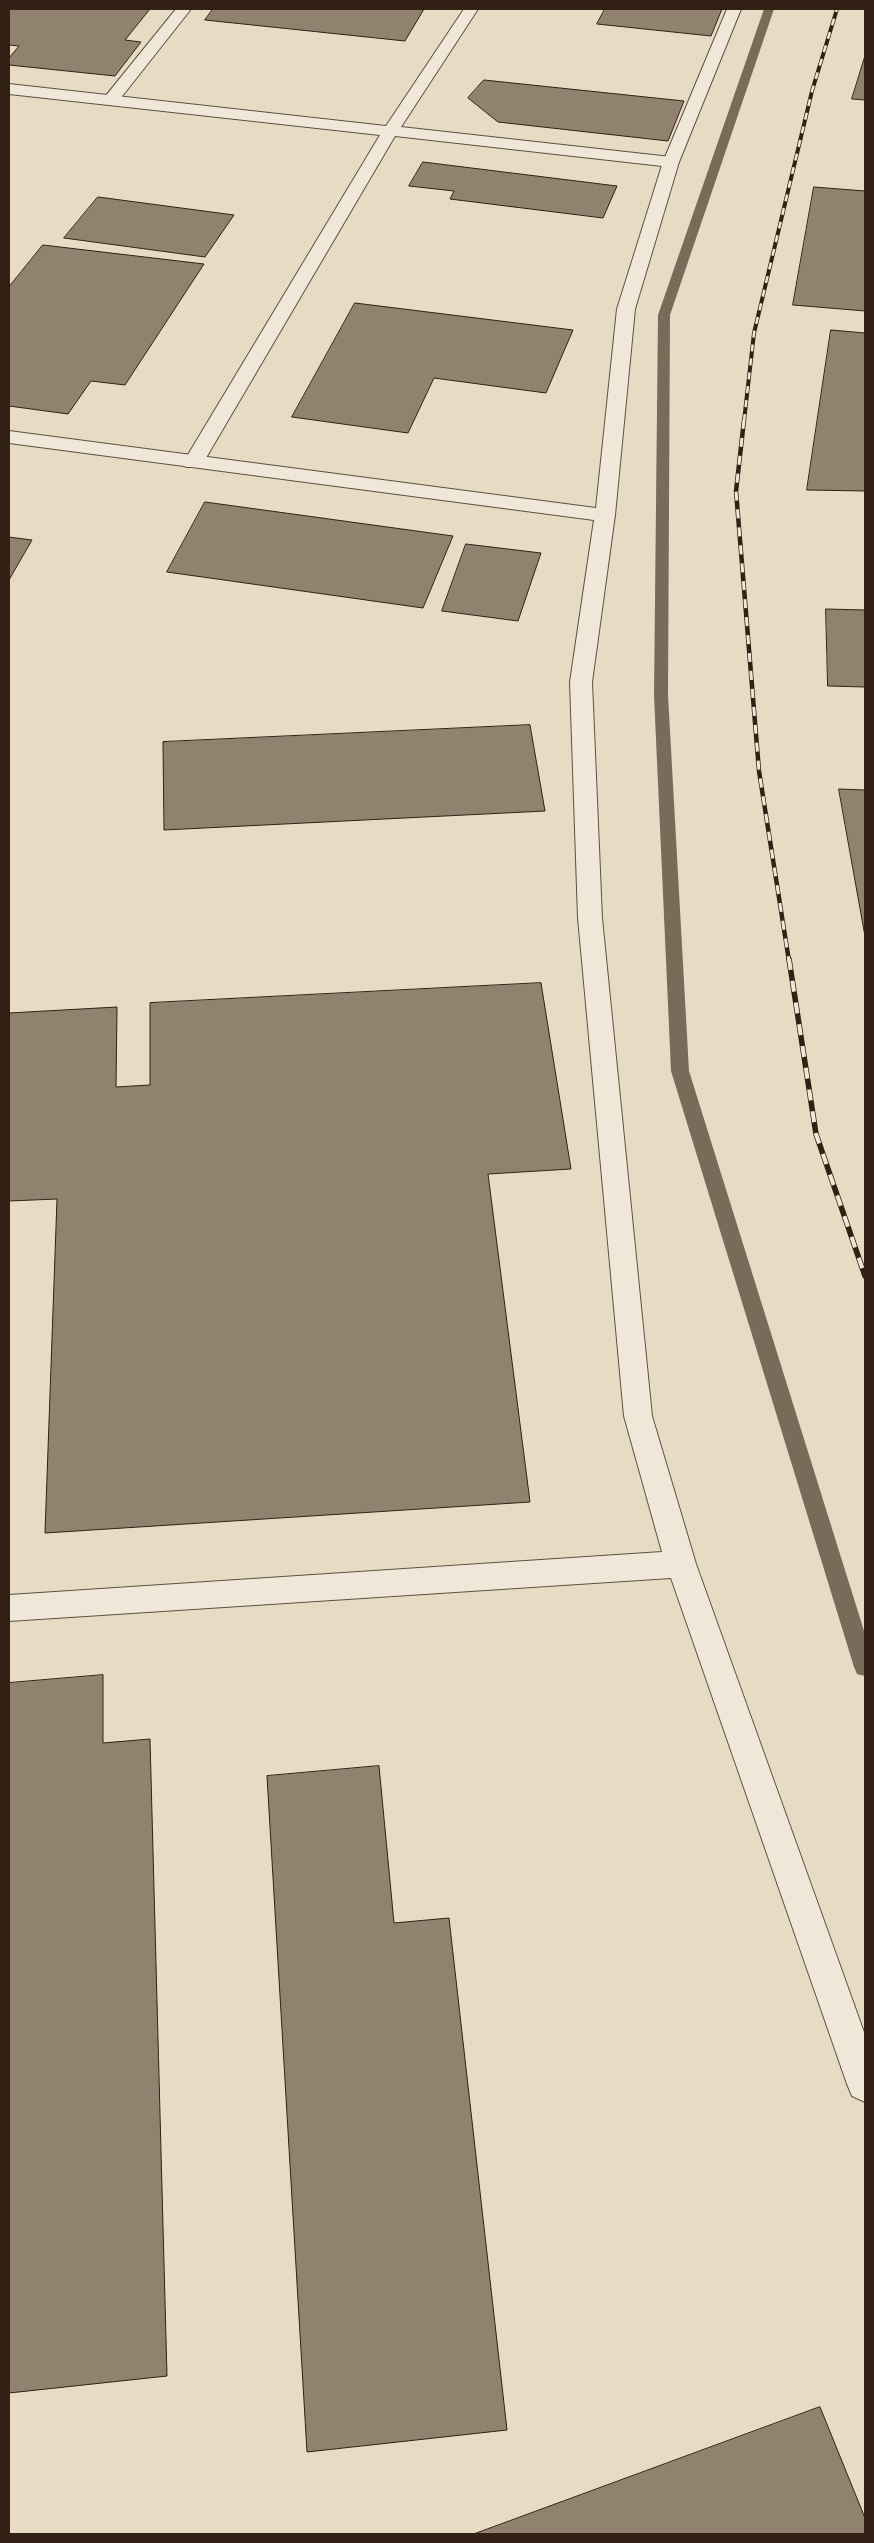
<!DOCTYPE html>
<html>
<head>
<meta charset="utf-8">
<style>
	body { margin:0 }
	#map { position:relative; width:874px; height:2543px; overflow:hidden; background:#e7dcc3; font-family:"EB Garamond",serif }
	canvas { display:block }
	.frame { position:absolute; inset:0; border:10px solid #322014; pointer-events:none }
</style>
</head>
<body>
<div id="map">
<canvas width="874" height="2543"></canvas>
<div class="frame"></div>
</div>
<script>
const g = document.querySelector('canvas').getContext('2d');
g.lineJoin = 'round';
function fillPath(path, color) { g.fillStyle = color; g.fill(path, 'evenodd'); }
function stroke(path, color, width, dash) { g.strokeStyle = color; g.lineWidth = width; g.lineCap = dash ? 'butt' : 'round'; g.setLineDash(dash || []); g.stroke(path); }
fillPath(new Path2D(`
	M 764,9 L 774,9 L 670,315 L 668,695 L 689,1071 L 865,1634 L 865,1676 L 857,1674 L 854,1667 L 671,1071 L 654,695 L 658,315 Z`), '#796a5a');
const building = new Path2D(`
	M 9,9 L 150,9 L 125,40 L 141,42 L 115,76 L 9,65 L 9,58 L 19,46 L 9,45 Z
	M 213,9 L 424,9 L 405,41 L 205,20 Z
	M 605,9 L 722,9 L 711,36 L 597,24 Z
	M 865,56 L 865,100 L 852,99 Z
	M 484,80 L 684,101 L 668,141 L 498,122 L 468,98 Z
	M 423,162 L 617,186 L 603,218 L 450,199 L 454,191 L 409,186 Z
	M 814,187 L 865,191 L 865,311 L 793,305 Z
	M 98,197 L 234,215 L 205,257 L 64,238 Z
	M 43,245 L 204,264 L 125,385 L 91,381 L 68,414 L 9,406 L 9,287 Z
	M 355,303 L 573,330 L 546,393 L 434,378 L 408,433 L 292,417 Z
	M 831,330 L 865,333 L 865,491 L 807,490 Z
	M 205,502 L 453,536 L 423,608 L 167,572 Z
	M 9,537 L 32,540 L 9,580 Z
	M 466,544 L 541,553 L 518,621 L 442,611 Z
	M 826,609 L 865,610 L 865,687 L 828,686 Z
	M 530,725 L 545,811 L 164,830 L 163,742 Z
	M 839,789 L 865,790 L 865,936 Z
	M 541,983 L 571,1169 L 488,1174 L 530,1502 L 45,1533 L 57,1199 L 9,1201 L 9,1013 L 117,1007 L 116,1087 L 150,1085 L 150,1003 Z
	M 103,1675 L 103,1743 L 150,1739 L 167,2376 L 9,2393 L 9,1683 Z
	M 379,1766 L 394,1923 L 449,1918 L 507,2430 L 307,2452 L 267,1776 Z
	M 820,2407 L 865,2518 L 865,2534 L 474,2534 Z`);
fillPath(building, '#90826f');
stroke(building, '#322014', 1);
const minor = new Path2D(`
	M 176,9 L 191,9 L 116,104 L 104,104 L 102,101 L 104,98 Z
	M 727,9 L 741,9 L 679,162 L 635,309 L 615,515 L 592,682 L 602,918 L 652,1416 L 696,1564 L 865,2035 L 865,2102 L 852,2096 L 847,2084 L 671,1578 L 9,1621 L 9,1595 L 662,1552 L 624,1416 L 578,918 L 570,682 L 594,520 L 9,443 L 9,431 L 596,508 L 617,309 L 663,162 Z`);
const tertiary = new Path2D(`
	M 464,9 L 478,9 L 401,127 L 671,157 L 679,162 L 671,167 L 395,136 L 203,463 L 200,467 L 186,467 L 183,463 L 380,135 L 9,94 L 9,84 L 386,126 Z`);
stroke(minor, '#5f4f40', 2);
stroke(tertiary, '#5f4f40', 2);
fillPath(minor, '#efe8d8');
fillPath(tertiary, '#efe8d8');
const railFar2 = new Path2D(`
	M 744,421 L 754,333 L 812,91 L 837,9`);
const railFar1 = new Path2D(`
	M 744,420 L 736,491 L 759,771 L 789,961`);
const rail = new Path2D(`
	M 789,959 L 816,1134 L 865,1276`);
stroke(railFar2, '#322014', 4);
stroke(railFar1, '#322014', 4.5);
stroke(rail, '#322014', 5.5);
stroke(railFar2, '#efe8d8', 2.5, [7]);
stroke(railFar1, '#efe8d8', 3, [9]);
stroke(rail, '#efe8d8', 4, [11]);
</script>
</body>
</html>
